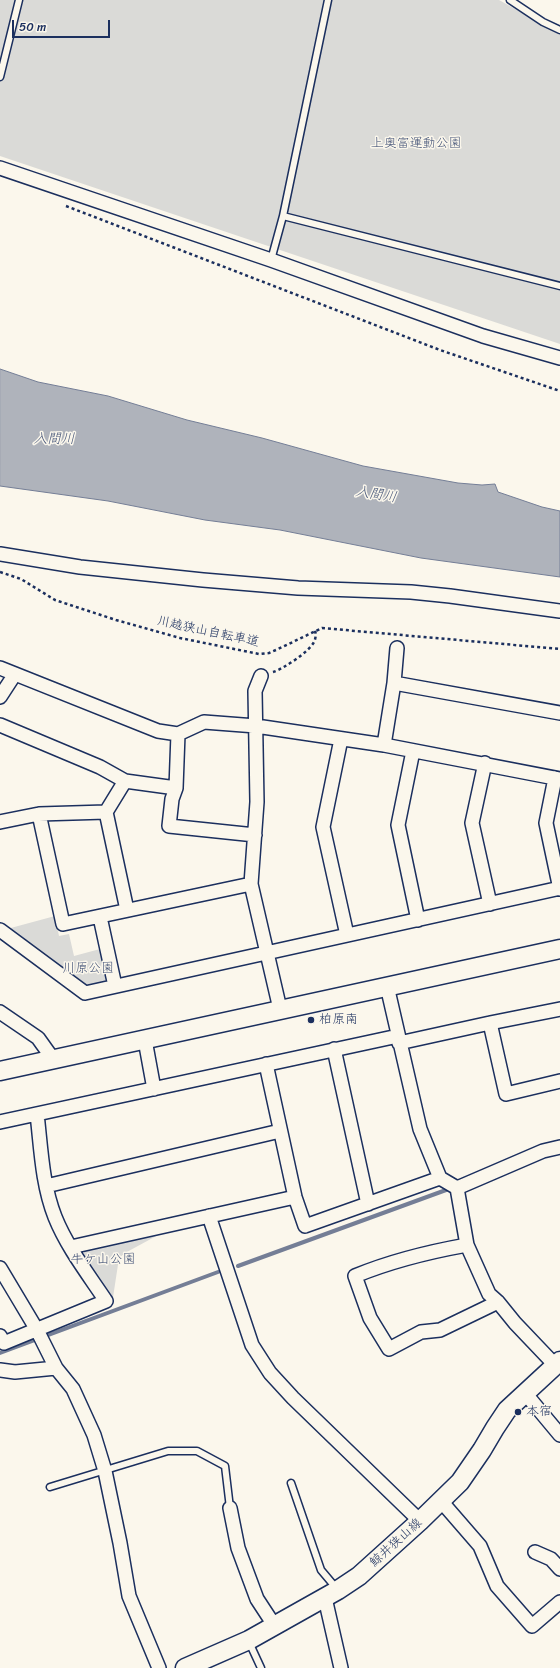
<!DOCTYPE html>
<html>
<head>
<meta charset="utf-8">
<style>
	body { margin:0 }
	#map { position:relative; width:560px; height:1668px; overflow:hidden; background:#fbf7ec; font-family:Sriracha,sans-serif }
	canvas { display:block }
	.scale { position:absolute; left:12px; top:20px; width:98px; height:18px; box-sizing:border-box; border:2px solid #1b2f5e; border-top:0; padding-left:5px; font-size:12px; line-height:14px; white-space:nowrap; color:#1b2f5e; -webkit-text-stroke:3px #fbf7ec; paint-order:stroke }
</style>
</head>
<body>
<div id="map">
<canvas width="560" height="1668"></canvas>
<div class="scale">50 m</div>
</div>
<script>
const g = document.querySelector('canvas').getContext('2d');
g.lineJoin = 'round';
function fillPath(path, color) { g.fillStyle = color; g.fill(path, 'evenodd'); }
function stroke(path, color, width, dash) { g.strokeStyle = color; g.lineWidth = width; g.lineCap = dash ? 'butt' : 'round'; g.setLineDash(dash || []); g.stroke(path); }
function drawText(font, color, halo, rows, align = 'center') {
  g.font = font + ' Sriracha,"Klee One",sans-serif'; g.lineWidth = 3; g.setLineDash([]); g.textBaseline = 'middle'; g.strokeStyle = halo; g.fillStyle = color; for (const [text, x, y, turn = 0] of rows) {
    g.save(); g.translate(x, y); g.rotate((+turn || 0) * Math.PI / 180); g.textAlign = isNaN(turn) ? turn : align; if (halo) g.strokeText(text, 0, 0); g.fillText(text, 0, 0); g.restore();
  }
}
fillPath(new Path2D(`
	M 0,0 L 499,0 L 560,34 L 560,344 L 0,156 Z
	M 55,916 L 59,936 L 69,934 L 74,956 L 100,949 L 106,981 L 86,986 L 7,929 Z
	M 160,1234 L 125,1253 L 119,1258 L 112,1304 L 83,1255 L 86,1248 Z`), '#dadad7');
const water = new Path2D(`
	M 0,369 L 38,382 L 108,396 L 187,420 L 262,438 L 363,466 L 458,483 L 482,485 L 495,484 L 498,492 L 501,493 L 542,507 L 560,511 L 560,577 L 421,558 L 280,530 L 205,520 L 108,501 L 0,486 Z`);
fillPath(water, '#afb3bb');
stroke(water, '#747e96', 1);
stroke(new Path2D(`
	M 238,1266 L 446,1190
	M 0,1353 L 218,1272`), '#747e96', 4);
const lane = new Path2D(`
	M 510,0 L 543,22 L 560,30
	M 0,77 L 19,0
	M 283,216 L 560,286
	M 271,260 L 283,216 L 328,0
	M 291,1483 L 321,1570 L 337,1589
	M 50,1487 L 168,1451 L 197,1451 L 225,1466 L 230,1508
	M 249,1642 L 261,1668`);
const street = new Path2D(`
	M 0,168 L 271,260 L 483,336 L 560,358
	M 0,554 L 80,567 L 203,580 L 298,588 L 411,592 L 450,596 L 560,611
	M 0,668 L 158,731 L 178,734 L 204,722 L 256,726 L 384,745 L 560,779
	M 261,676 L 255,691 L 257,802 L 251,884 L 280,1009
	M 394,683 L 560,713
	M 0,697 L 15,674
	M 0,725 L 100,767 L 125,781
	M 341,739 L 323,827 L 347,935
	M 384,745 L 394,683 L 397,648
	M 413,751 L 398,825 L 418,920
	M 485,763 L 472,823 L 490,904
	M 555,778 L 546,823 L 560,889
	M 176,788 L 172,799 L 169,826 L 255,835
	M 39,814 L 63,924 L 251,884
	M 0,822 L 39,814 L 106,812
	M 127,910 L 106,812 L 125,781 L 176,788 L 178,734
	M 100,917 L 115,986
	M 0,930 L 85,993 L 560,888
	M 387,986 L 420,1129 L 440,1178 L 457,1188 L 467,1245 L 489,1294 L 498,1302 L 515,1323 L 555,1365
	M 0,1012 L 38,1038 L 53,1059
	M 490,1023 L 506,1094 L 560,1081
	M 145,1040 L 154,1089
	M 399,1043 L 490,1023 L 560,1009
	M 334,1049 L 368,1204
	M 266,1064 L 295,1197 L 305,1226 L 440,1178
	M 0,1122 L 398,1036
	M 46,1186 L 280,1131
	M 457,1188 L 543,1151 L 560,1147
	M 209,1216 L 252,1345 L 270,1373 L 293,1398 L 420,1521
	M 467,1245 C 428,1252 391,1261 355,1276 L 370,1318 L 389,1349 L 421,1332 L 440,1330 L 498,1302
	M 71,1247 L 295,1197
	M 0,1268 L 37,1330 L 56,1368 L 73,1389 L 94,1435 L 105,1471 L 120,1543 L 129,1596 L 159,1668
	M 0,1336 L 4,1343 L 106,1301 C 88,1274 67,1247 55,1217 C 42,1184 41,1148 37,1114
	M 0,1370 L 15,1372 L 56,1368
	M 525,1393 L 560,1435
	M 441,1501 L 480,1546 L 497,1586 L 532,1626 L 560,1602
	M 230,1508 L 238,1548 L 257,1599 L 274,1625
	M 535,1552 L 551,1559 L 560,1569
	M 325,1598 L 341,1668`);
const secondary = new Path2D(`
	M 0,1071 L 560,949
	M 185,1668 L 249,1640 L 338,1590 L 359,1576 L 420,1521 L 460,1482 L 482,1450 L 495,1428 L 507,1410 L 560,1361`);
stroke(lane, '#1b2f5e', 9);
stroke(street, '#1b2f5e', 16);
stroke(secondary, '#1b2f5e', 21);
stroke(new Path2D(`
	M 66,206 L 440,350 L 560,391
	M 0,572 L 21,579 L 55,600 L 116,620 L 180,638 L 259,654 L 269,653 L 276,650 L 322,628 L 560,649
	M 273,672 C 283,669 309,652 314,642 C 316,638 316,634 315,630`), '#1b2f5e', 2.5, [3, 3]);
stroke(lane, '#fbf7ec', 6);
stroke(street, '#fbf7ec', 13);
stroke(secondary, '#fbf7ec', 18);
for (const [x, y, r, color] of [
	[311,1020,4,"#1b2f5e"],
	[518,1412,4,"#1b2f5e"]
]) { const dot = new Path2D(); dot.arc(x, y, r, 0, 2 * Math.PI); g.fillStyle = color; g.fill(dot); stroke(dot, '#fbf7ec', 1.5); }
drawText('13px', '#415176', '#fbf7ec', [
	["上奥富運動公園",416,144],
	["川原公園",88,969],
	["牛ケ山公園",103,1260]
]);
drawText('13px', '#1b2f5e', '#fbf7ec', [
	["川越狭山自転車道",208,632,12],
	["鯨井狭山線",396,1543,-42]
]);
drawText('13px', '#1b2f5e', '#fbf7ec', [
	["柏原南",319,1020],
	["本宿",526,1412]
], 'left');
drawText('italic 14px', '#47577a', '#fbf7ec', [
	["入間川",54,439],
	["入間川",376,495,9]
]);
</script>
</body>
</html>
